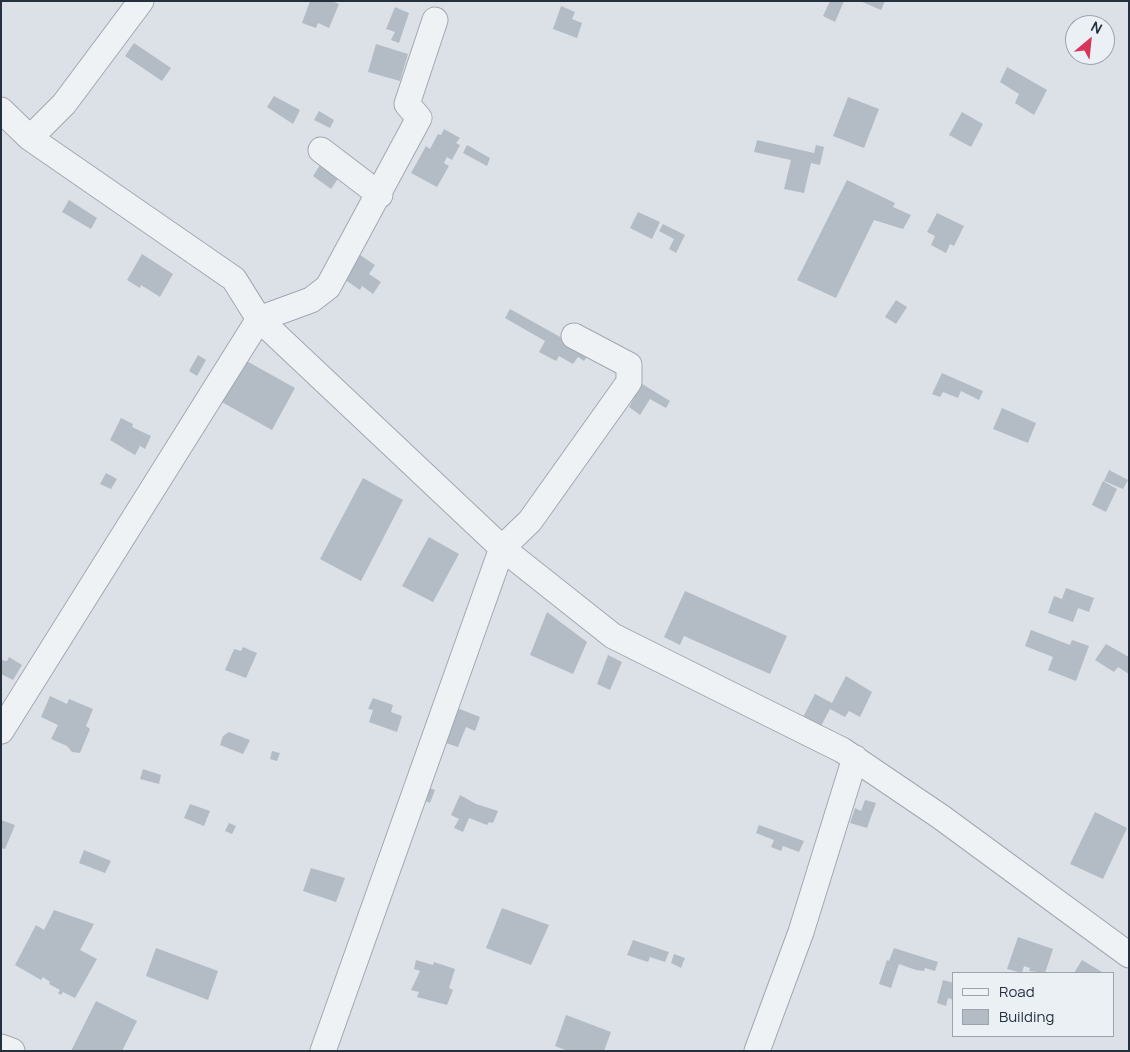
<!DOCTYPE html>
<html>
<head>
<meta charset="utf-8">
<style>
	body { margin:0 }
	#map { position:relative; width:1130px; height:1052px; overflow:hidden; background:#dce1e7; font-family:Manrope,sans-serif }
	canvas { display:block }
	.frame { position:absolute; inset:0; border:2px solid #25303f; pointer-events:none }
	.legend { position:absolute; left:952px; top:972px; width:162px; height:65px; box-sizing:border-box; background:#ebf0f5; border:1px solid #9ca3ac; margin:0; padding:6px 9px; list-style:none; font-size:15px; color:#25303f }
	.legend li { display:flex; align-items:center; gap:10px; height:25px }
	.legend b { width:25px; border:1px solid #9ca3ac }
	.north { position:absolute; left:1065px; top:15px; width:50px; height:50px; box-sizing:border-box; background:#ebf0f5; border:1px solid #9ca3ac; border-radius:50%; rotate:28deg; font-size:14px; font-weight:700; line-height:20px; text-align:center; color:#25303f }
	.north::after { content:''; display:block; margin:auto; width:18px; height:22px; background:#d8355b; clip-path:polygon(50% 0,100% 100%,50% 72%,0 100%) }
</style>
</head>
<body>
<div id="map">
<canvas width="1130" height="1052"></canvas>
<div class="frame"></div>
<ul class="legend">
<li><b style="height:6px;background:#eff2f5"></b>Road</li>
<li><b style="height:14px;background:#b3bbc5"></b>Building</li>
</ul>
<div class="north">N</div>
</div>
<script>
const g = document.querySelector('canvas').getContext('2d');
g.lineJoin = 'round';
function fillPath(path, color) { g.fillStyle = color; g.fill(path, 'evenodd'); }
function stroke(path, color, width, dash) { g.strokeStyle = color; g.lineWidth = width; g.lineCap = dash ? 'butt' : 'round'; g.setLineDash(dash || []); g.stroke(path); }
fillPath(new Path2D(`
	M 310,1 L 332,1 L 339,4 L 329,28 L 318,23 L 316,28 L 302,23 Z
	M 830,1 L 844,1 L 835,22 L 823,16 Z
	M 860,1 L 885,1 L 881,10 Z
	M 561,6 L 575,12 L 572,19 L 582,23 L 577,38 L 553,29 Z
	M 395,7 L 409,13 L 399,43 L 391,40 L 395,32 L 386,29 Z
	M 134,43 L 171,68 L 162,81 L 125,56 Z
	M 376,44 L 408,54 L 400,81 L 368,72 Z
	M 1007,67 L 1047,90 L 1034,115 L 1015,103 L 1019,94 L 1000,82 Z
	M 274,96 L 300,110 L 293,124 L 267,107 Z
	M 848,97 L 879,109 L 864,148 L 833,136 Z
	M 319,111 L 334,120 L 330,128 L 314,120 Z
	M 962,112 L 983,124 L 971,147 L 949,135 Z
	M 444,129 L 460,138 L 456,143 L 460,145 L 452,160 L 447,157 L 444,163 L 449,166 L 437,187 L 411,173 L 426,146 L 430,149 L 438,134 L 441,135 Z
	M 757,140 L 814,153 L 816,145 L 824,147 L 820,165 L 811,163 L 804,193 L 784,189 L 791,160 L 754,152 Z
	M 467,145 L 490,158 L 487,166 L 463,153 Z
	M 320,165 L 339,177 L 331,189 L 313,176 Z
	M 847,180 L 895,203 L 893,207 L 911,215 L 903,229 L 874,220 L 836,298 L 797,280 Z
	M 69,200 L 97,218 L 91,229 L 62,212 Z
	M 638,212 L 660,222 L 652,239 L 630,228 Z
	M 937,213 L 964,226 L 954,246 L 950,244 L 946,253 L 931,245 L 935,236 L 927,232 Z
	M 663,224 L 685,235 L 676,253 L 669,249 L 674,239 L 659,231 Z
	M 142,254 L 173,274 L 160,297 L 141,285 L 140,288 L 127,280 Z
	M 360,255 L 375,265 L 369,274 L 381,282 L 373,294 L 362,286 L 360,290 L 344,279 Z
	M 896,300 L 907,307 L 896,324 L 885,317 Z
	M 510,309 L 589,353 L 584,361 L 578,357 L 573,364 L 559,356 L 556,361 L 539,352 L 545,341 L 505,318 Z
	M 198,355 L 206,360 L 197,376 L 189,371 Z
	M 243,359 L 295,388 L 272,430 L 220,401 Z
	M 942,373 L 983,391 L 979,400 L 961,391 L 958,398 L 943,392 L 940,397 L 932,394 Z
	M 634,379 L 670,401 L 666,408 L 650,399 L 640,415 L 629,407 L 634,398 L 626,393 Z
	M 1002,408 L 1036,423 L 1028,443 L 993,429 Z
	M 121,418 L 133,424 L 132,427 L 151,436 L 145,449 L 140,446 L 135,455 L 110,440 Z
	M 1109,470 L 1128,480 L 1123,489 L 1104,481 Z
	M 106,473 L 117,479 L 111,489 L 100,484 Z
	M 363,478 L 403,500 L 361,581 L 320,559 Z
	M 1103,481 L 1117,489 L 1106,512 L 1092,505 Z
	M 429,537 L 459,554 L 433,602 L 402,586 Z
	M 1066,588 L 1094,598 L 1089,612 L 1078,608 L 1073,622 L 1048,613 L 1054,596 L 1062,599 Z
	M 685,591 L 787,636 L 770,674 L 684,636 L 680,645 L 664,637 Z
	M 547,612 L 587,642 L 573,674 L 530,655 Z
	M 1031,630 L 1070,645 L 1072,640 L 1089,646 L 1076,681 L 1048,670 L 1053,657 L 1025,646 Z
	M 1106,644 L 1129,657 L 1129,674 L 1118,667 L 1114,672 L 1095,660 Z
	M 243,647 L 257,653 L 246,678 L 225,670 L 234,649 L 241,651 Z
	M 608,655 L 622,662 L 610,690 L 597,684 Z
	M 9,657 L 22,665 L 13,680 L 1,674 L 1,660 L 7,661 Z
	M 846,676 L 872,692 L 860,717 L 849,711 L 845,717 L 830,709 L 820,728 L 802,719 L 815,694 L 832,703 Z
	M 50,696 L 67,704 L 69,699 L 93,709 L 86,726 L 90,729 L 80,753 L 72,752 L 67,746 L 51,739 L 58,725 L 41,717 Z
	M 373,698 L 393,705 L 391,712 L 402,716 L 397,732 L 369,722 L 373,710 L 368,709 Z
	M 457,708 L 480,717 L 475,731 L 466,727 L 458,747 L 440,741 Z
	M 229,732 L 250,740 L 243,754 L 220,745 L 223,736 Z
	M 272,751 L 280,753 L 277,761 L 270,759 Z
	M 143,769 L 161,775 L 159,784 L 140,779 Z
	M 415,782 L 435,790 L 430,803 L 409,794 Z
	M 460,795 L 476,804 L 498,811 L 493,823 L 489,822 L 487,825 L 469,818 L 463,832 L 454,828 L 459,819 L 451,815 Z
	M 865,800 L 876,803 L 867,828 L 850,823 L 855,808 L 861,811 Z
	M 190,804 L 210,811 L 204,826 L 184,818 Z
	M 1095,812 L 1127,828 L 1103,879 L 1070,864 Z
	M 1,820 L 15,825 L 5,849 L 1,848 Z
	M 229,823 L 236,826 L 232,834 L 225,831 Z
	M 759,825 L 804,841 L 799,852 L 783,846 L 781,851 L 771,847 L 774,840 L 756,833 Z
	M 84,850 L 111,861 L 105,873 L 79,863 Z
	M 311,868 L 345,878 L 336,902 L 303,891 Z
	M 502,908 L 549,925 L 531,965 L 486,948 Z
	M 54,910 L 94,924 L 80,950 L 97,959 L 75,998 L 63,992 L 61,995 L 58,993 L 60,990 L 49,984 L 50,982 L 43,977 L 41,980 L 15,965 L 36,925 L 44,930 Z
	M 1018,937 L 1053,949 L 1045,973 L 1029,971 L 1030,968 L 1024,966 L 1022,973 L 1007,969 Z
	M 633,940 L 669,952 L 665,962 L 650,957 L 648,962 L 627,955 Z
	M 156,948 L 218,971 L 208,1000 L 146,976 Z
	M 894,948 L 938,962 L 935,971 L 925,968 L 924,971 L 916,970 L 899,964 L 891,988 L 879,984 L 887,960 L 889,961 Z
	M 674,954 L 685,958 L 681,968 L 671,963 Z
	M 416,960 L 433,965 L 434,962 L 455,969 L 449,988 L 453,990 L 447,1005 L 417,997 L 419,992 L 411,990 L 420,971 L 414,969 Z
	M 1082,960 L 1102,972 L 1105,973 L 1074,973 Z
	M 943,980 L 954,983 L 954,1000 L 948,998 L 946,1006 L 937,1003 Z
	M 96,1001 L 137,1021 L 122,1051 L 71,1051 Z
	M 566,1015 L 611,1032 L 604,1051 L 568,1051 L 555,1046 Z`), '#b3bbc5');
const minor = new Path2D(`
	M 1,110 L 30,138 L 234,279 L 259,319 L 502,548 L 613,636 L 842,750 L 941,817 L 1129,955
	M 30,138 L 64,104 L 141,1
	M 321,150 L 380,195
	M 1,731 L 259,319 L 311,300 L 328,287 L 419,118 L 407,104 L 435,20
	M 1,1047 L 12,1051
	M 323,1051 L 502,548 L 530,521 L 629,382 L 629,365 L 574,336
	M 757,1051 L 801,932 L 855,758`);
stroke(minor, '#a1a8b1', 27);
stroke(minor, '#eff2f5', 25);
</script>
</body>
</html>
